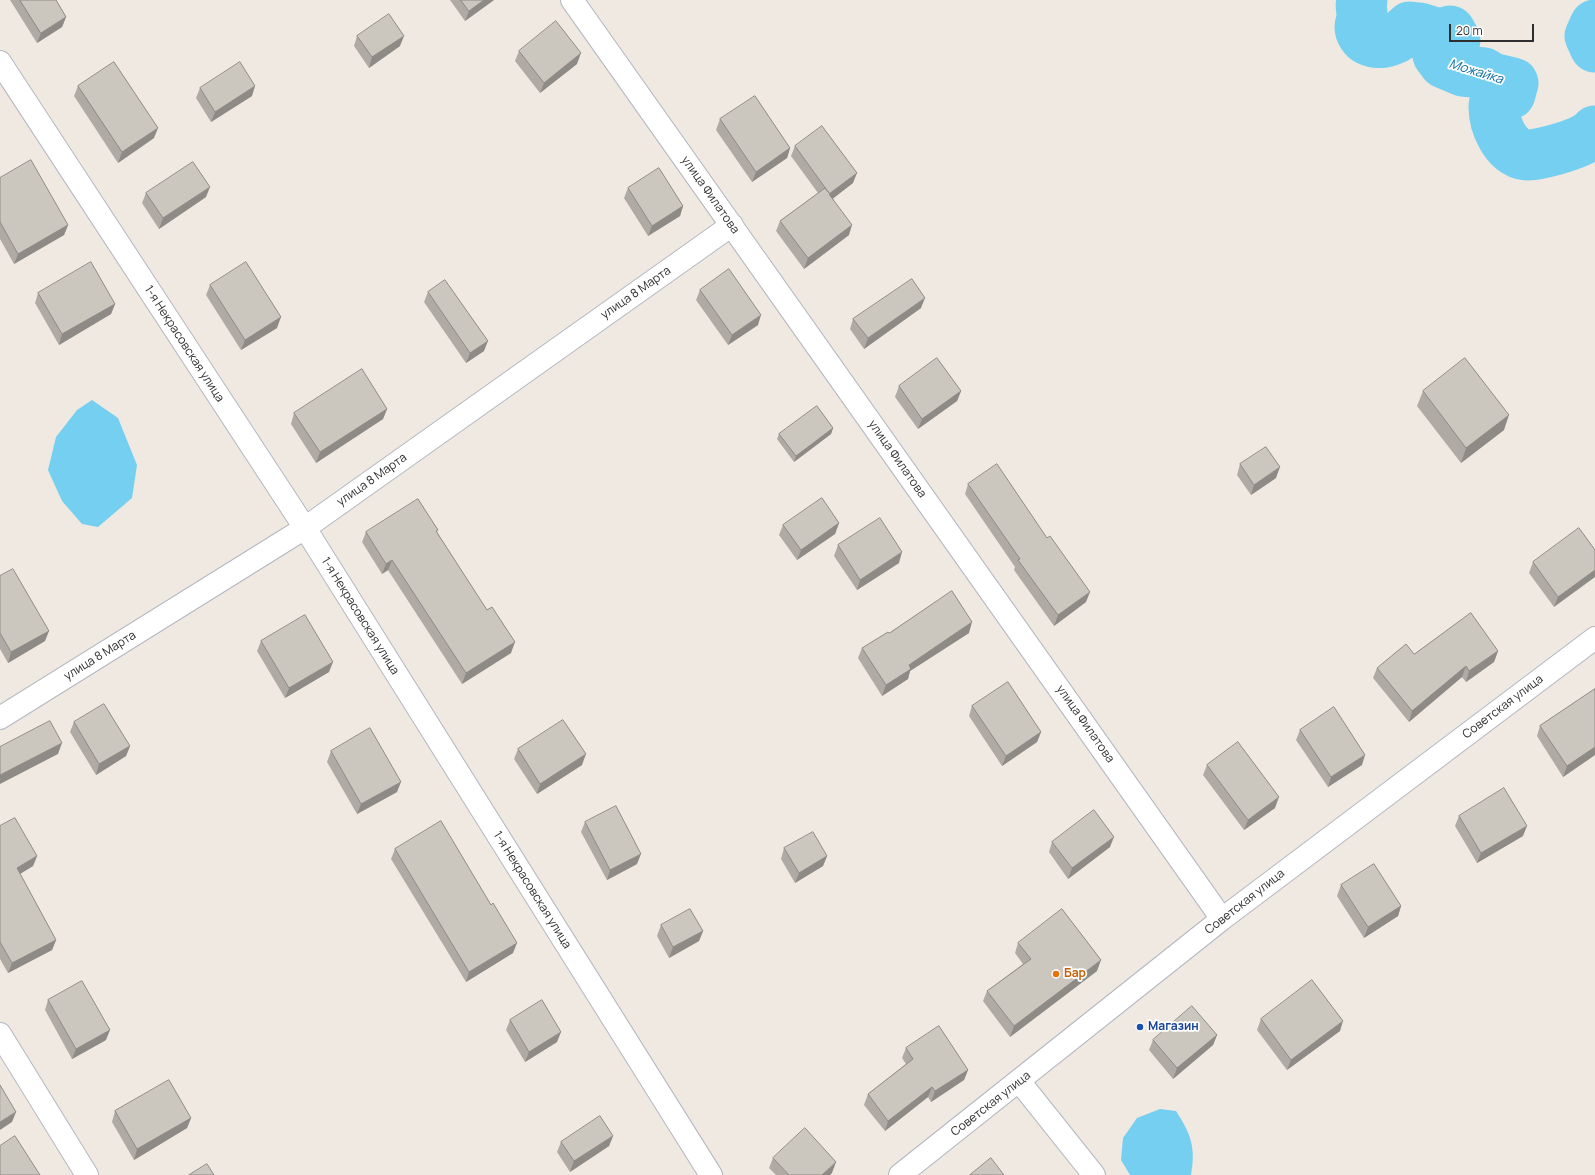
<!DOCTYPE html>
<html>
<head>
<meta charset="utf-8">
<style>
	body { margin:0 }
	#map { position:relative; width:1595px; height:1175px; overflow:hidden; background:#efe9e1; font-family:Manrope,sans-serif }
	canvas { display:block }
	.scale { position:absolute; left:1449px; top:24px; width:85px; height:18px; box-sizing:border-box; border:2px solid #2e2e2e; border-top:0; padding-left:5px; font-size:12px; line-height:14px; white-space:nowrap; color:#2e2e2e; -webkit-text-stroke:3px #fff; paint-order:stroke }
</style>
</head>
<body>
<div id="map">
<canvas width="1595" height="1175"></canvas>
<div class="scale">20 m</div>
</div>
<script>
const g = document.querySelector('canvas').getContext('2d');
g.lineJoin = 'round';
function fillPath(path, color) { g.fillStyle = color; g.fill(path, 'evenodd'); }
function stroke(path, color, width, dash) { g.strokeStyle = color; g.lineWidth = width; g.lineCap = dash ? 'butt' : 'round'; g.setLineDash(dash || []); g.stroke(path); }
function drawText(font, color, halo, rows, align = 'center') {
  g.font = font + ' Manrope,sans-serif'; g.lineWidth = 3.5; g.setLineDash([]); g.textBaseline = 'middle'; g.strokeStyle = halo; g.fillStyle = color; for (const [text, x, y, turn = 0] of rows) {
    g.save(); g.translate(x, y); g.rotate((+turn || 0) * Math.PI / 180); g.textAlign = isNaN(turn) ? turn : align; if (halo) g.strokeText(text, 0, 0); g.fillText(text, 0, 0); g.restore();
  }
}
fillPath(new Path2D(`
	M 92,400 L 118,418 L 137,465 L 132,498 L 98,527 L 82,524 L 62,501 L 48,470 L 56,437 L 77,410 Z
	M 1160,1109 L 1176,1111 C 1191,1134 1196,1148 1191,1175 L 1130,1175 L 1121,1160 L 1123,1138 L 1137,1118 Z`), '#75cff0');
stroke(new Path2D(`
	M 1362,0 C 1360,7 1362,8 1362,15 C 1363,19 1360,23 1360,27 C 1360,32 1364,38 1368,40 C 1382,47 1400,38 1410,27 L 1420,28 L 1439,34 L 1450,31 L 1455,40 L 1447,48 L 1438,55 L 1444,63 L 1463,71 L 1484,73 L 1492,78 L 1513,83 L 1510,94 L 1498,96 C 1496,99 1494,104 1494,107 C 1494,125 1506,153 1526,155 C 1538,156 1589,142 1595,131
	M 1595,25 L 1590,36 L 1595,47`), '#75cff0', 51);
const street = new Path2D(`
	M 572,0 L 1222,919
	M 0,62 L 305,528 L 711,1175
	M 0,718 L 305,528 L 732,225
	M 0,1034 L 87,1175
	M 1019,1081 L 1094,1175
	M 900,1175 L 1222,919 L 1595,638`);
stroke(street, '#b4b7c1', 24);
stroke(street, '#fff', 22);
fillPath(new Path2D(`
	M 10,0 L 56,0 L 66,17 L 62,27 L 37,43 Z
	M 450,0 L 494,0 L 465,21 Z
	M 357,36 L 400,46 L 369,68 L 354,46 Z
	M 519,51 L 577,64 L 540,93 L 515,61 Z
	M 78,86 L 154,138 L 118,163 L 74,96 Z
	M 200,88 L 252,96 L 211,122 L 196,98 Z
	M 720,119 L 790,148 L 787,158 L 752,182 L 716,130 Z
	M 795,146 L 853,183 L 833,198 L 849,235 L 804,269 L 776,231 L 780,221 L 818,193 L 791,156 Z
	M 0,178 L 68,225 L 64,235 L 14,264 L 0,239 Z
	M 628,188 L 683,206 L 680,216 L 648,236 L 624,198 Z
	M 146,193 L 206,197 L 159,229 L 142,203 Z
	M 210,285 L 277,328 L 241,350 L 206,295 Z
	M 700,290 L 758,325 L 728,345 L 696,300 Z
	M 428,292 L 484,351 L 466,363 L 424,302 Z
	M 38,293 L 115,304 L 111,314 L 59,345 L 35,303 Z
	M 921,308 L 864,349 L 850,329 L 853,319 Z
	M 899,386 L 961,391 L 957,401 L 918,429 L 895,397 Z
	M 1423,391 L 1504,430 L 1461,463 L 1417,406 Z
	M 387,409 L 383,419 L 316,463 L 291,424 L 294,413 Z
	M 833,428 L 831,434 L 794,462 L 777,439 L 779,434 Z
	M 1240,464 L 1276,478 L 1251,495 L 1237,475 Z
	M 968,484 L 1086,602 L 1054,626 L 1014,570 L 1015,567 L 965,494 Z
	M 839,523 L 835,534 L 797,560 L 779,535 L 783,525 Z
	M 438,530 L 437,532 L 511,653 L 462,684 L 388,570 L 382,574 L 362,542 L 366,532 Z
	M 838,545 L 899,563 L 857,590 L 834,556 Z
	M 1595,550 L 1554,607 L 1529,573 L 1533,562 Z
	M 0,576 L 45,641 L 8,663 L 0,649 Z
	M 889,633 L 969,633 L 910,671 L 908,679 L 882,696 L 858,658 L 862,648 Z
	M 261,641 L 329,672 L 285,698 L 257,651 Z
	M 1498,651 L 1494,662 L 1466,682 L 1462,677 L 1409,722 L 1373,678 L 1377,668 L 1414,654 Z
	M 1595,689 L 1595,755 L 1563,777 L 1537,736 L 1540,726 Z
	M 972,706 L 1041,732 L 1037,742 L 1002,766 L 969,716 Z
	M 74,722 L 130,746 L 126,756 L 96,775 L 70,732 Z
	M 1300,730 L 1362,765 L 1328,787 L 1296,740 Z
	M 518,749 L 582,765 L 537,794 L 514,759 Z
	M 331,751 L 397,792 L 357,814 L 327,762 Z
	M 1207,765 L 1275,808 L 1244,830 L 1203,775 Z
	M 1459,816 L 1523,836 L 1477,863 L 1455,826 Z
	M 585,822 L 637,864 L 607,880 L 581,832 Z
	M 0,826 L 37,856 L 33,866 L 20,874 L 56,940 L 52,950 L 8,973 L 0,959 Z
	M 1052,842 L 1110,847 L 1068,879 L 1049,852 Z
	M 784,848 L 827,856 L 823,866 L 795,883 L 781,859 Z
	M 395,849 L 513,953 L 466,982 L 391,859 Z
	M 1341,885 L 1401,906 L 1398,916 L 1364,938 L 1337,896 Z
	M 661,925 L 703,931 L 699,941 L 669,958 L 657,936 Z
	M 1018,943 L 1097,971 L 1010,1037 L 983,1001 L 987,991 L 1023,964 L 1015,953 Z
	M 48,1000 L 106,1040 L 72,1059 L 45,1010 Z
	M 1261,1019 L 1340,1031 L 1287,1070 L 1257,1030 Z
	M 510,1020 L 557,1042 L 525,1062 L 506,1030 Z
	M 1217,1035 L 1213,1045 L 1173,1079 L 1149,1050 L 1153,1040 Z
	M 906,1048 L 968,1070 L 964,1080 L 931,1102 L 928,1097 L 885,1131 L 864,1105 L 868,1094 L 906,1064 L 902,1058 Z
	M 115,1111 L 191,1118 L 187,1128 L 134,1160 L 112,1122 Z
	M 613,1136 L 609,1146 L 570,1172 L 557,1152 L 561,1142 Z
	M 773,1158 L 832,1173 L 830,1175 L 776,1175 L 769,1168 Z`), '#afaba4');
fillPath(new Path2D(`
	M 484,0 L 494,0 L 465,21 L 469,11 Z
	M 66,17 L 62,27 L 37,43 L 41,33 Z
	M 404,36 L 400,46 L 369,68 L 372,57 Z
	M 581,53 L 577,64 L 540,93 L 544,83 Z
	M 255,86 L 252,96 L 211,122 L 215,112 Z
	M 158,128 L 154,138 L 118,163 L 122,152 Z
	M 790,148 L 787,158 L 752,182 L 756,172 Z
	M 857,173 L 853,183 L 826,204 L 829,194 Z
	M 210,187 L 206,197 L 159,229 L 163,218 Z
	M 683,206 L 680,216 L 648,236 L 652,226 Z
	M 68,225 L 64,235 L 14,264 L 18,254 Z
	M 852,225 L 849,235 L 804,269 L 808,258 Z
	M 925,298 L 921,308 L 864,349 L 868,338 Z
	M 115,304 L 111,314 L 59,345 L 62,334 Z
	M 761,315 L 758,325 L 728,345 L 732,335 Z
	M 281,317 L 277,328 L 241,350 L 245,340 Z
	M 488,341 L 484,351 L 466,363 L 470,353 Z
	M 961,391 L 957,401 L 918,429 L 922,419 Z
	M 387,409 L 383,419 L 316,463 L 320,452 Z
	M 1509,415 L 1504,430 L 1461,463 L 1466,448 Z
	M 833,428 L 831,434 L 794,462 L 796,456 Z
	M 1280,467 L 1276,478 L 1251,495 L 1254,485 Z
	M 839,523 L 835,534 L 797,560 L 801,550 Z
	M 902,552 L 899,563 L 857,590 L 860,580 Z
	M 392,560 L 388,570 L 382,574 L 386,564 Z
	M 1595,570 L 1595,577 L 1554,607 L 1558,597 Z
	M 1090,592 L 1086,602 L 1054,626 L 1058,615 Z
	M 972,622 L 969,633 L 910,671 L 908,679 L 882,696 L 886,685 L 909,665 Z
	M 49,631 L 45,641 L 8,663 L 11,652 Z
	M 515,642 L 511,653 L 462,684 L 466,673 Z
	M 1498,651 L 1494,662 L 1466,682 L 1469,671 Z
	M 333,662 L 329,672 L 285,698 L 289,688 Z
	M 1466,666 L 1462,677 L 1409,722 L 1412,711 Z
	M 1041,732 L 1037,742 L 1002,766 L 1006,756 Z
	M 62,743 L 58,754 L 0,784 L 0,775 Z
	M 130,746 L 126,756 L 96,775 L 99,764 Z
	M 1595,747 L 1595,755 L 1563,777 L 1567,766 Z
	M 586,754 L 582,765 L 537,794 L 540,784 Z
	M 1365,755 L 1362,765 L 1328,787 L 1331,777 Z
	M 401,782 L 397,792 L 357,814 L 361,804 Z
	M 1279,797 L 1275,808 L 1244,830 L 1248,820 Z
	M 1527,826 L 1523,836 L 1477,863 L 1481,853 Z
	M 1114,837 L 1110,847 L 1068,879 L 1072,868 Z
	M 641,854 L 637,864 L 607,880 L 610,870 Z
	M 37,856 L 33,866 L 13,878 L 17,868 Z
	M 827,856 L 823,866 L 795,883 L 799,873 Z
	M 1401,906 L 1398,916 L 1364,938 L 1368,927 Z
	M 703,931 L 699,941 L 669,958 L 673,947 Z
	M 56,940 L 52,950 L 8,973 L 12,963 Z
	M 517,943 L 513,953 L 466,982 L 469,972 Z
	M 1101,960 L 1097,971 L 1010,1037 L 1014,1026 Z
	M 1343,1021 L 1340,1031 L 1287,1070 L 1291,1060 Z
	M 110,1030 L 106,1040 L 72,1059 L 76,1049 Z
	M 561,1032 L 557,1042 L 525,1062 L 529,1052 Z
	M 1217,1035 L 1213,1045 L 1173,1079 L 1177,1068 Z
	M 968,1070 L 964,1080 L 931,1102 L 935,1091 Z
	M 932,1087 L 928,1097 L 885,1131 L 888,1121 Z
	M 16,1112 L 12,1122 L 0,1130 L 0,1122 Z
	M 191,1118 L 187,1128 L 134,1160 L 137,1149 Z
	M 613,1136 L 609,1146 L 570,1172 L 574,1161 Z
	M 836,1162 L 832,1173 L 830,1175 L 822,1175 Z`), '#8e8b86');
const building = new Path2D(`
	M 20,0 L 56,0 L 66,17 L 41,33 Z
	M 461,0 L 484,0 L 469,11 Z
	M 389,14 L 404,36 L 372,57 L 357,36 Z
	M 556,21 L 581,53 L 544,83 L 519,51 Z
	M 114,62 L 158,128 L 122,152 L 78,86 Z
	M 240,62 L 255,86 L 215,112 L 200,88 Z
	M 755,96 L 790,148 L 756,172 L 720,119 Z
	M 822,126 L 857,173 L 829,194 L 852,225 L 808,258 L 780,221 L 825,188 L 829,193 L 795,146 Z
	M 31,160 L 68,225 L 18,254 L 0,222 L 0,178 Z
	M 193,162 L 210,187 L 163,218 L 146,193 Z
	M 659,168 L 683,206 L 652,226 L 628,188 Z
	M 91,262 L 115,304 L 62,334 L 38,293 Z
	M 246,262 L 281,317 L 245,340 L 210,285 Z
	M 729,269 L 761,315 L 732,335 L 700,290 Z
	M 912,279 L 925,298 L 868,338 L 853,319 Z
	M 445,280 L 488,341 L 470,353 L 428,292 Z
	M 937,358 L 961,391 L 922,419 L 899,386 Z
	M 1465,358 L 1509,415 L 1466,448 L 1423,391 Z
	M 362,369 L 387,409 L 320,452 L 294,413 Z
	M 817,406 L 833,428 L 796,456 L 779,434 Z
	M 1266,447 L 1280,467 L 1254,485 L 1240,464 Z
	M 997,464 L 1047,538 L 1050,536 L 1090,592 L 1058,615 L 1018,560 L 1020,559 L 968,484 Z
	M 822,498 L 839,523 L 801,550 L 783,525 Z
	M 418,499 L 438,530 L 436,531 L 487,610 L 492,607 L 515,642 L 466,673 L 392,560 L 386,564 L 366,532 Z
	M 880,518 L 902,552 L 860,580 L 838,545 Z
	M 1579,528 L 1595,550 L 1595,570 L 1558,597 L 1533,562 Z
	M 13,569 L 49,631 L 11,652 L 0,633 L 0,576 Z
	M 952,591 L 972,622 L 909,665 L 911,669 L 886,685 L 862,648 L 888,632 L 889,633 Z
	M 1471,613 L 1498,651 L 1469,671 L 1466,666 L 1412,711 L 1377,668 L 1406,644 L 1414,654 Z
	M 305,615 L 333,662 L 289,688 L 261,641 Z
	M 1008,682 L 1041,732 L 1006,756 L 972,706 Z
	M 1595,689 L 1595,747 L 1567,766 L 1540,726 Z
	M 104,704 L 130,746 L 99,764 L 74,722 Z
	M 1334,707 L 1365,755 L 1331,777 L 1300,730 Z
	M 563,720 L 586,754 L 540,784 L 518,749 Z
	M 50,721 L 62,743 L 0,775 L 0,747 Z
	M 370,728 L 401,782 L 361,804 L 331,751 Z
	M 1238,742 L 1279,797 L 1248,820 L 1207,765 Z
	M 1504,788 L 1527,826 L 1481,853 L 1459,816 Z
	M 616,806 L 641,854 L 610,870 L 585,822 Z
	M 1094,810 L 1114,837 L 1072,868 L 1052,842 Z
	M 15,818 L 37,856 L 17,868 L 56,940 L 12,963 L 0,942 L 0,826 Z
	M 441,821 L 491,905 L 493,903 L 517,943 L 469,972 L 395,849 Z
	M 813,832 L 827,856 L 799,873 L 784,848 Z
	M 1374,864 L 1401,906 L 1368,927 L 1341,885 Z
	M 690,909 L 703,931 L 673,947 L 661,925 Z
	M 1062,909 L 1101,960 L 1014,1026 L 987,991 L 1031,959 L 1018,943 Z
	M 1312,980 L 1343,1021 L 1291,1060 L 1261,1019 Z
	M 82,981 L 110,1030 L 76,1049 L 48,1000 Z
	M 542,1000 L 561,1032 L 529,1052 L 510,1020 Z
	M 1192,1006 L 1217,1035 L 1177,1068 L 1153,1040 Z
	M 939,1026 L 968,1070 L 935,1091 L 932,1087 L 888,1121 L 868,1094 L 913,1059 L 906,1048 Z
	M 169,1080 L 191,1118 L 137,1149 L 115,1111 Z
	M 0,1085 L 16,1112 L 0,1122 Z
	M 600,1116 L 613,1136 L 574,1161 L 561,1142 Z
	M 805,1128 L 836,1162 L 822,1175 L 789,1175 L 773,1158 Z
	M 15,1136 L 40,1175 L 0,1175 L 0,1146 Z
	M 991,1158 L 1004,1175 L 970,1175 Z
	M 207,1164 L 214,1175 L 189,1175 Z`);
fillPath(building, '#cbc7bf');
stroke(building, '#8e8b86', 1);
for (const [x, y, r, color] of [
	[1056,974,4,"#e8710a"],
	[1140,1027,4,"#1a4fb4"]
]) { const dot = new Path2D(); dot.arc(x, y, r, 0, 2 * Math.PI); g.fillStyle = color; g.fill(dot); stroke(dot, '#fff', 1.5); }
drawText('12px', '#2e2e2e', '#fff', [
	["улица Филатова",710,195,55],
	["улица 8 Марта",636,293,-35],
	["1-я Некрасовская улица",184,344,57],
	["улица Филатова",897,459,55],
	["улица 8 Марта",372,480,-35],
	["1-я Некрасовская улица",360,616,58],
	["улица 8 Марта",100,656,-32],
	["Советская улица",1503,707,-37],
	["улица Филатова",1085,724,55],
	["1-я Некрасовская улица",532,890,58],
	["Советская улица",1245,902,-38],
	["Советская улица",991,1104,-38]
]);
drawText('bold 12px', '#c56008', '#fff', [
	["Бар",1064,974]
], 'left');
drawText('bold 12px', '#164399', '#fff', [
	["Магазин",1148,1027]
], 'left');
drawText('italic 13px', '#0d6fa3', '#fff', [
	["Можайка",1476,72,17]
]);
</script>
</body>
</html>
